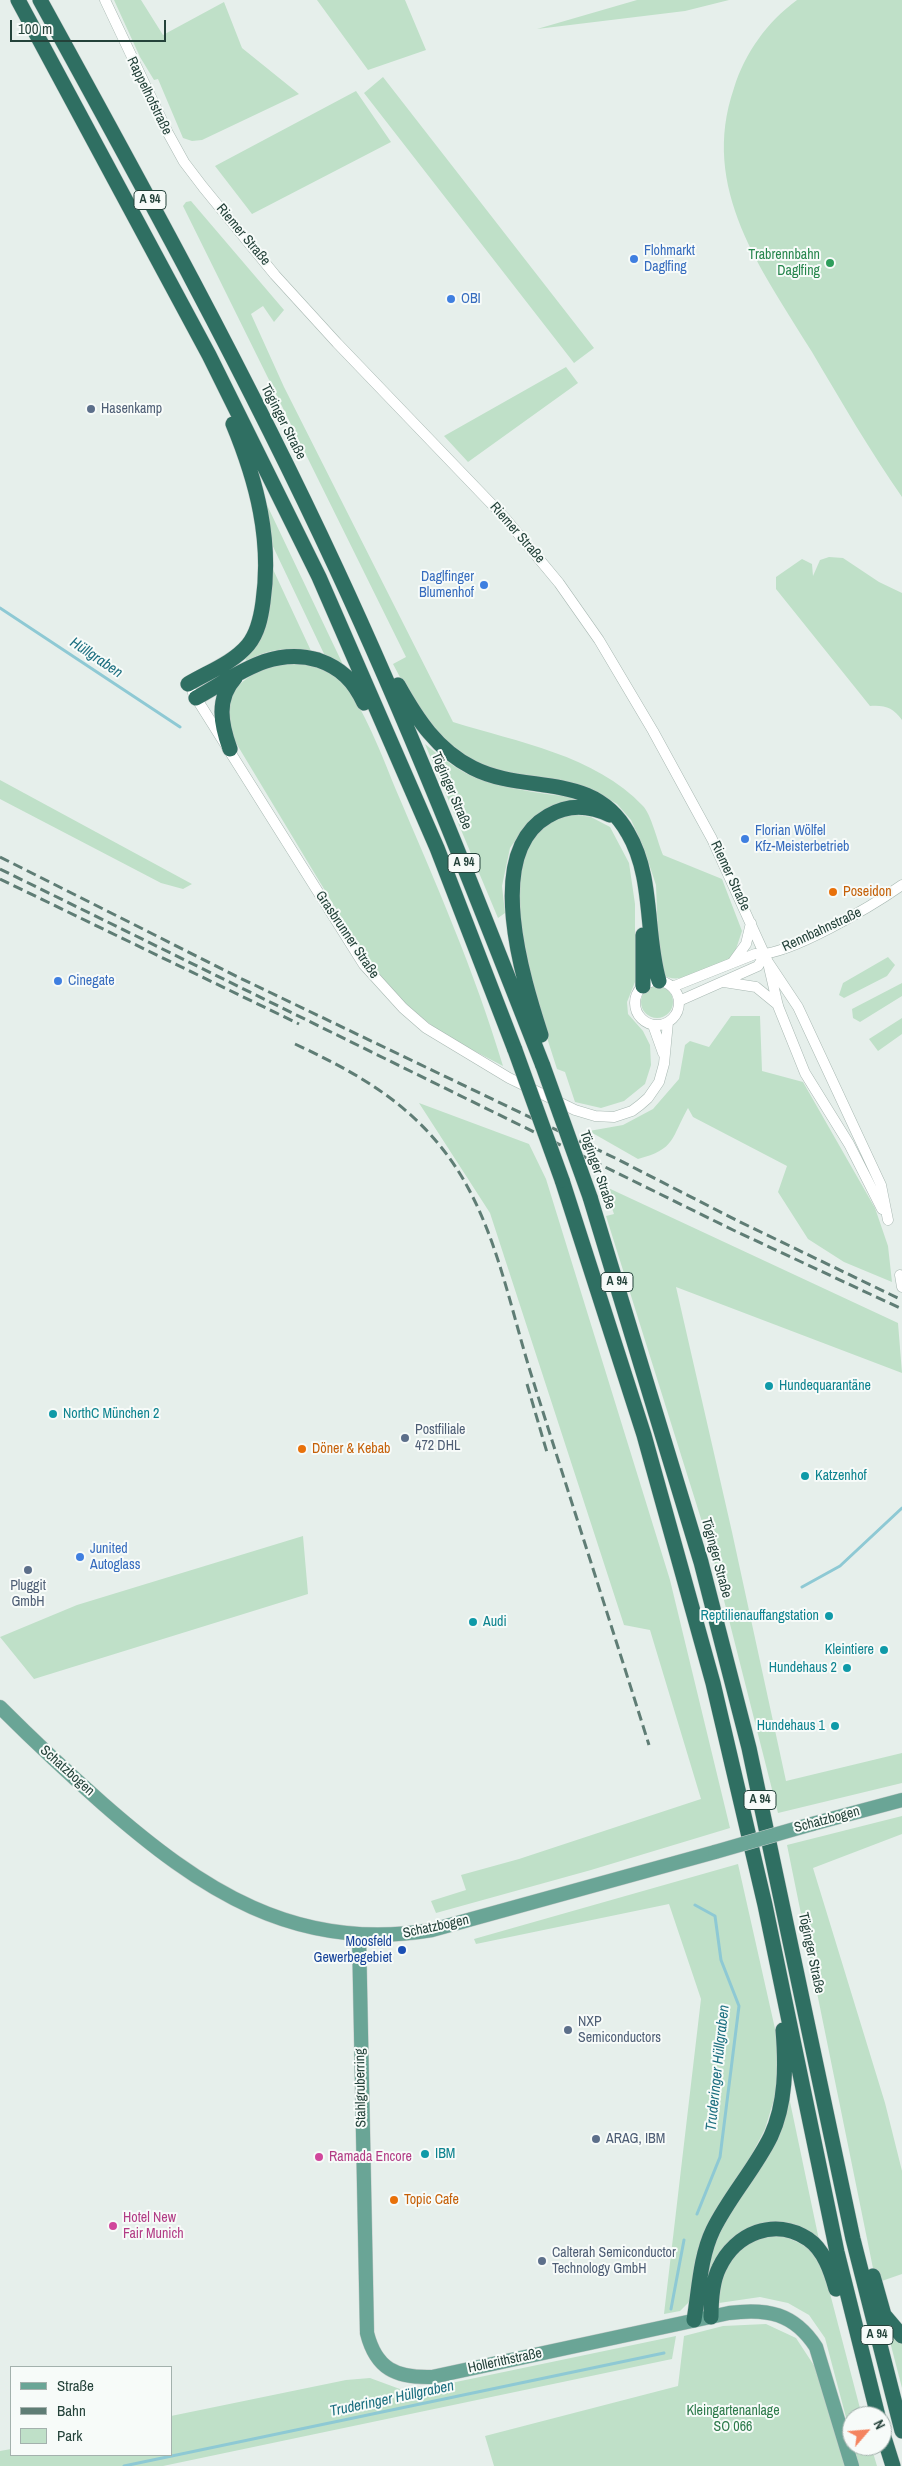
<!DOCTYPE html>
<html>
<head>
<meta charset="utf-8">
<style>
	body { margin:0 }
	#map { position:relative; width:902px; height:2466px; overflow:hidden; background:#e6efeb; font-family:"Archivo Narrow",sans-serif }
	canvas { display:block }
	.legend { position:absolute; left:10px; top:2366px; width:162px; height:90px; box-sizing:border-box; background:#f7fbf9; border:1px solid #a3b1ad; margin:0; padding:6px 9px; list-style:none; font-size:15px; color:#24423a }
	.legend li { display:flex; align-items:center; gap:10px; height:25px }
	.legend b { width:25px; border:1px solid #a3b1ad }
	.north { position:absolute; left:842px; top:2406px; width:50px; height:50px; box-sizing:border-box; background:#f7fbf9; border:1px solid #a3b1ad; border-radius:50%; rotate:63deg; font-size:14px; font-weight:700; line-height:20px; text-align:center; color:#24423a }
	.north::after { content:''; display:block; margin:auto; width:18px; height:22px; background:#f4845f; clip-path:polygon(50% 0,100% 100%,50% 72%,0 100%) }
	.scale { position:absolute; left:10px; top:20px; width:156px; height:22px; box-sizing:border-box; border:2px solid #24423a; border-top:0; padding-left:6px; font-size:15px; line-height:18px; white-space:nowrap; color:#24423a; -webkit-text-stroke:4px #f7fbf9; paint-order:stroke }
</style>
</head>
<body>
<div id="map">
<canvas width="902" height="2466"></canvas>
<ul class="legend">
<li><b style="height:6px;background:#6aa596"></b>Straße</li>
<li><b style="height:6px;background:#5f7d75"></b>Bahn</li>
<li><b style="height:14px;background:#bfe0c8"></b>Park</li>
</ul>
<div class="north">N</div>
<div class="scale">100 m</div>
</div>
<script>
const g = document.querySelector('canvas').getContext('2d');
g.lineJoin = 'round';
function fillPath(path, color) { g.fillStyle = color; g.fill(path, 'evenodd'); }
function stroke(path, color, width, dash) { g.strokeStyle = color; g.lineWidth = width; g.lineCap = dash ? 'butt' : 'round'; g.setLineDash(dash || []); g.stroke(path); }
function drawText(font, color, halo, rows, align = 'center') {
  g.font = font + ' "Archivo Narrow",sans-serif'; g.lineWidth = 4; g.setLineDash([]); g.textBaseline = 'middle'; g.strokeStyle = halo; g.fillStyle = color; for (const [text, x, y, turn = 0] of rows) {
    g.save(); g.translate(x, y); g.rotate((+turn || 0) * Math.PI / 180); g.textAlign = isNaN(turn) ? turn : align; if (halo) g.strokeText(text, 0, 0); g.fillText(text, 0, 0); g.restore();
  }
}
fillPath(new Path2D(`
	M 114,0 L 141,0 L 163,35 L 224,2 L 242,48 L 299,94 L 202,140 L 192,141 L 183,138 L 158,79 L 154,80 L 140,57 Z
	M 317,0 L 405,0 L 426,50 L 368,70 Z
	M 637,0 L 729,0 L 685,11 L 537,29 Z
	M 797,0 L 902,0 L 902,497 C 870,451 841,401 812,352 C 762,270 699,189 734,88 C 745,53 767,22 797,0 Z
	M 383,77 L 594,348 L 574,363 L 364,93 Z
	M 356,91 L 391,142 L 252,214 L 215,166 Z
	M 191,201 L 284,310 L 274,322 L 263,306 L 251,314 L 284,387 L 453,722 C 517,742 595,755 643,806 C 651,814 658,843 663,855 L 722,879 L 742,931 L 733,958 C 718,964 678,987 664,975 C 662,972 660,967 659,964 L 656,885 L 643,846 L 631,820 L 617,804 L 600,794 L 483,768 L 460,757 L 419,713 L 393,664 L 406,657 L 183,206 L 186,202 Z
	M 566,367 L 578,383 L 468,462 L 444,436 Z
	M 257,484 L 346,671 L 326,658 L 268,536 Z
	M 829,557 L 843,558 L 879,582 L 902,593 L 902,720 C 893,708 886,705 870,706 L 776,589 L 776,577 L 802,559 L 812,564 L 813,576 L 820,560 Z
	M 271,565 L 312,653 C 284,647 272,648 246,661 L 245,657 Z
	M 275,663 C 304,663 320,662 342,683 C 362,702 385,763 396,790 C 435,881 475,972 503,1066 L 444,1035 L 397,998 L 359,947 L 227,728 C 224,688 243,679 275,663 Z
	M 425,744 C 441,757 459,772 479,779 C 513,791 550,794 585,799 L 552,806 L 529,821 L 510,848 L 502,886 L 505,913 L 498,918 Z
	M 0,780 L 192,884 L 183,889 L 161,883 L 0,799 Z
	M 570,814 L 591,817 L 610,827 L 629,863 L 635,904 L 635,982 L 627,1002 L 628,1014 L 643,1031 L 650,1045 L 651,1065 L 645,1084 L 624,1101 L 601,1108 L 575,1102 L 565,1072 L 557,1069 L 533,994 L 516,904 L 519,872 L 528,842 L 548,821 Z
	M 888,957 L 895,965 L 887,976 L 844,998 L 839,995 L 843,983 Z
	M 902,983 L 902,996 L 860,1022 L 853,1018 L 852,1009 Z
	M641 1002a16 16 0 1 1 32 0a16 16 0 1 1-32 0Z
	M 731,1016 L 760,1016 L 762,1071 L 803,1082 L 875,1208 L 888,1246 L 892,1282 L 844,1262 L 808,1239 L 778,1192 L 787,1166 L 693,1117 L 688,1108 C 671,1138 676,1149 638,1159 L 589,1131 L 623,1125 L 653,1109 L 679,1079 L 685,1045 L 690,1041 L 709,1047 Z
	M 902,1018 L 902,1034 L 878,1051 L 869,1039 Z
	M 419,1103 L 529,1144 L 546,1179 L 670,1580 L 730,1828 L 591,1870 L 436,1913 L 431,1901 L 466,1890 L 461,1875 L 519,1859 L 701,1799 L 650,1630 L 624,1625 L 490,1213 Z
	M 604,1186 L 898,1323 L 902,1373 L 676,1287 L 732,1532 L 786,1781 L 902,1753 L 902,1783 L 778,1813 L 713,1557 L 606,1216 L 614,1214 Z
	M 303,1536 L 308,1594 L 34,1679 L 0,1637 L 77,1605 Z
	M 902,1816 L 902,1834 L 813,1868 L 885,2103 L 902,2171 L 902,2274 L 876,2283 L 787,1845 Z
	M 738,1864 L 780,2051 L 776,2093 L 765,2129 L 750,2158 L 691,2300 L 680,2311 L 664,2314 L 701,1999 L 669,1904 L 476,1944 L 474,1939 Z
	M 789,2097 L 819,2240 L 752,2227 L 703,2298 L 710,2261 L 716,2241 Z
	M 769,2234 C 793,2238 803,2243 821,2259 L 862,2416 L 852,2416 L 852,2440 L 825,2338 L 809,2315 L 788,2303 L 760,2297 L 719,2303 L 717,2300 L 718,2286 L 736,2249 Z
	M 766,2324 L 796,2338 L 815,2367 L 845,2466 L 494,2466 L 485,2436 L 678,2386 L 684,2336 L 723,2326 Z
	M 887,2330 L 902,2343 L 902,2388 Z
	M 676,2336 L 672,2359 L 163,2466 L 0,2466 L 0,2451 L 11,2449 L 11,2455 L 171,2455 L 171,2416 L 346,2380 L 370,2378 L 408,2392 Z
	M 854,2446 L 871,2446 L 877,2466 L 859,2466 Z`), '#bfe0c8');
stroke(new Path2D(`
	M 0,608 L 180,727
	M 802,1587 L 840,1566 L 902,1508
	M 695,1905 L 715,1916 L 721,1960 L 739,2006 L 720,2157 L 697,2214
	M 671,2309 L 684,2240
	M 124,2466 L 664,2353`), '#8ec9d4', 3);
const minor = new Path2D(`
	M 105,0 L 168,133 L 184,162 L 203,187 L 275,275 L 337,343 L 505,518 L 559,583 L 599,640 L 653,731 L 712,839 L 768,962 L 798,1007 L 881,1185 L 888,1220
	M 193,693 L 364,965 L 403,1008 L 426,1028 L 509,1078 L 575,1110 L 595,1116 L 614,1117 L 632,1111 L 640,1105 L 648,1098 L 659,1082 L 664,1064 L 668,1022
	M 733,962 L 746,944 L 751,923
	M 769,967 L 778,1006 L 805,1073 L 849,1144 L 882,1209
	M635 1003a22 22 0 1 1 44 0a22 22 0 1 1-44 0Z
	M 724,982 L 756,987 L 778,1005
	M 672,987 L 755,954 C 786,958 875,904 902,885
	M 679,1001 L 758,966 L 765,955
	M 653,1025 L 663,1053
	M 900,1275 L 902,1287`);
const major = new Path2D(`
	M 0,1707 C 33,1740 67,1772 102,1803 C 200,1889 295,1953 432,1930 L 715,1852
	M 812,1824 L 902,1800
	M 359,1934 L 367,2333 C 376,2369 396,2378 432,2377 L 729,2313 C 767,2308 794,2313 816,2347 L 852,2466`);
const highway = new Path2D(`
	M 18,0 L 209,355 L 319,577 L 437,848 L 515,1050
	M 40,0 C 143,187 246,374 336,568 C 412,731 477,898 543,1066
	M 188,684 C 208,672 233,663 248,645 C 258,633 261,617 263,602 C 272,540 257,482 233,424
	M 398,685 C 417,719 437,750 473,768 C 526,795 593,770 628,833 C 654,877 645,933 659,981
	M 196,698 C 236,676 271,646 318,660 C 341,668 354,681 364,703
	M 230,749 C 221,724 216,699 235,678
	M 643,986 L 643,935
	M 541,1035 C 523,979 483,853 548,816 C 568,804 589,805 610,815
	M 562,1180 L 644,1435 L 713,1683 L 765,1905 L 837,2252 L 878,2416
	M 590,1197 L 701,1562 L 749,1748 L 853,2239 L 902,2431
	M 873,2276 L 884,2315 L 902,2336
	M 711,2317 C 711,2301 712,2282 719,2268 C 735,2233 775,2217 808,2239 C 824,2250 831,2271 836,2289
	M 694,2320 C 699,2291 700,2257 713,2230 C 729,2197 755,2169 771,2136 C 786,2103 786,2066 783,2030
	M 882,2431 L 893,2466`);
stroke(minor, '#a8b8b2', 11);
stroke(major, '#c2cac8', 15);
stroke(highway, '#c2cac8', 16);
stroke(minor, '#fff', 10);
stroke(major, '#6aa596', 14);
stroke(highway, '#2f6f62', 15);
stroke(new Path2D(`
	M 0,857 L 240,978 L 615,1158 L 738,1221 L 902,1300
	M 0,869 L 733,1230 L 902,1309
	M 0,879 L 299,1024
	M 295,1044 C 351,1070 402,1098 441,1147 C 493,1211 507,1297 531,1374 C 570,1498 610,1621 649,1745
	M 527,1384 L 548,1456`), '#5f7d75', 3, [10, 5]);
const majorBridge = new Path2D(`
	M 715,1852 L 812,1824`);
const highwayBridge = new Path2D(`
	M 515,1050 L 562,1180
	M 543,1066 L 590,1197`);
stroke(majorBridge, '#c2cac8', 15, []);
stroke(highwayBridge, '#c2cac8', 16, []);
stroke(majorBridge, '#6aa596', 14);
stroke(highwayBridge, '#2f6f62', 15);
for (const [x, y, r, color] of [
	[634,259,5,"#3f7fe0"],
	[830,263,5,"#2e9e5b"],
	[451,299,5,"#3f7fe0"],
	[91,409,5,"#5c6f8a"],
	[484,585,5,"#3f7fe0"],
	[745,839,5,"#3f7fe0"],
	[833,892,5,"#e8710a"],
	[58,981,5,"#3f7fe0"],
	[769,1386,5,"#0f9aa8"],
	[53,1414,5,"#0f9aa8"],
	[405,1438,5,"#5c6f8a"],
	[302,1449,5,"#e8710a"],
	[805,1476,5,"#0f9aa8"],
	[80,1557,5,"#3f7fe0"],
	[28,1570,5,"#5c6f8a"],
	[829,1616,5,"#0f9aa8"],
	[473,1622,5,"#0f9aa8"],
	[884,1650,5,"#0f9aa8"],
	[847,1668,5,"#0f9aa8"],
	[835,1726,5,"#0f9aa8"],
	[402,1950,5,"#1a4fb4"],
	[568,2030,5,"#5c6f8a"],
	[596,2139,5,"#5c6f8a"],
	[425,2154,5,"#0f9aa8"],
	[319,2157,5,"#d1479c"],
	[394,2200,5,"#e8710a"],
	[113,2226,5,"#d1479c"],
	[542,2261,5,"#5c6f8a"]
]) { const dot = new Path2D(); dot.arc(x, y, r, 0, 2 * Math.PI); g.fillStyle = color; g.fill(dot); stroke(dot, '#f7fbf9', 2); }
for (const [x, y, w] of [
	[150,200,32],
	[464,863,32],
	[617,1282,32],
	[760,1800,32],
	[877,2335,32]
]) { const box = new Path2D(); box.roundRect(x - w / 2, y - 9.5, w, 19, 4); g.fillStyle = '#f7fbf9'; g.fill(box); stroke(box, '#24423a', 1); }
drawText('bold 12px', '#24423a', null, [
	["A 94",150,200],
	["A 94",464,863],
	["A 94",617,1282],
	["A 94",760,1800],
	["A 94",877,2335]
]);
drawText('14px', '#24423a', '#f7fbf9', [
	["Rappelhofstraße",149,96,64],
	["Riemer Straße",243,235,50],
	["Töginger Straße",283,422,63],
	["Riemer Straße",517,533,49],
	["Töginger Straße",451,791,67],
	["Riemer Straße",730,876,65],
	["Rennbahnstraße",822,930,-25],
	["Grasbrunner Straße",347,935,56],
	["Töginger Straße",597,1170,71],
	["Töginger Straße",716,1558,75],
	["Schatzbogen",67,1771,42],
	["Schatzbogen",827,1820,-15],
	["Schatzbogen",436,1927,-12],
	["Töginger Straße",811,1953,78],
	["Stahlgruberring",361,2088,-91],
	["Hollerithstraße",505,2361,-12]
]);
drawText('14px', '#366cbe', '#f7fbf9', [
	["Flohmarkt",644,251],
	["Daglfing",644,267],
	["OBI",461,299],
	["Daglfinger",474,577,"right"],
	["Blumenhof",474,593,"right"],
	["Florian Wölfel",755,831],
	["Kfz-Meisterbetrieb",755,847],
	["Cinegate",68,981],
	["Junited",90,1549],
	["Autoglass",90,1565]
], 'left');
drawText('14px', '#27864d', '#f7fbf9', [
	["Trabrennbahn",820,255],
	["Daglfing",820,271]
], 'right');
drawText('14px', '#4e5e75', '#f7fbf9', [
	["Hasenkamp",101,409],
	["Postfiliale",415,1430],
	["472 DHL",415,1446],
	["Pluggit",28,1586,"center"],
	["GmbH",28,1602,"center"],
	["NXP",578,2022],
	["Semiconductors",578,2038],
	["ARAG, IBM",606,2139],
	["Calterah Semiconductor",552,2253],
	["Technology GmbH",552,2269]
], 'left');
drawText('14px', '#c56008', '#f7fbf9', [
	["Poseidon",843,892],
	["Döner & Kebab",312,1449],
	["Topic Cafe",404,2200]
], 'left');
drawText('14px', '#0d838f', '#f7fbf9', [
	["Hundequarantäne",779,1386],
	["NorthC München 2",63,1414],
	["Katzenhof",815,1476],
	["Reptilienauffangstation",819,1616,"right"],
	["Audi",483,1622],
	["Kleintiere",874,1650,"right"],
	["Hundehaus 2",837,1668,"right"],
	["Hundehaus 1",825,1726,"right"],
	["IBM",435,2154]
], 'left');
drawText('14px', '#164399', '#f7fbf9', [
	["Moosfeld",392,1942],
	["Gewerbegebiet",392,1958]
], 'right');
drawText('14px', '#b23c85', '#f7fbf9', [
	["Ramada Encore",329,2157],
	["Hotel New",123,2218],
	["Fair Munich",123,2234]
], 'left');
drawText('14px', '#2d7a4b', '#f7fbf9', [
	["Kleingartenanlage",733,2411],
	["SO 066",733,2427]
]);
drawText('italic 15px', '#1c6f80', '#f7fbf9', [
	["Hüllgraben",96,658,34],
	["Truderinger Hüllgraben",718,2068,-84],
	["Truderinger Hüllgraben",392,2399,-12]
]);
</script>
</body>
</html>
